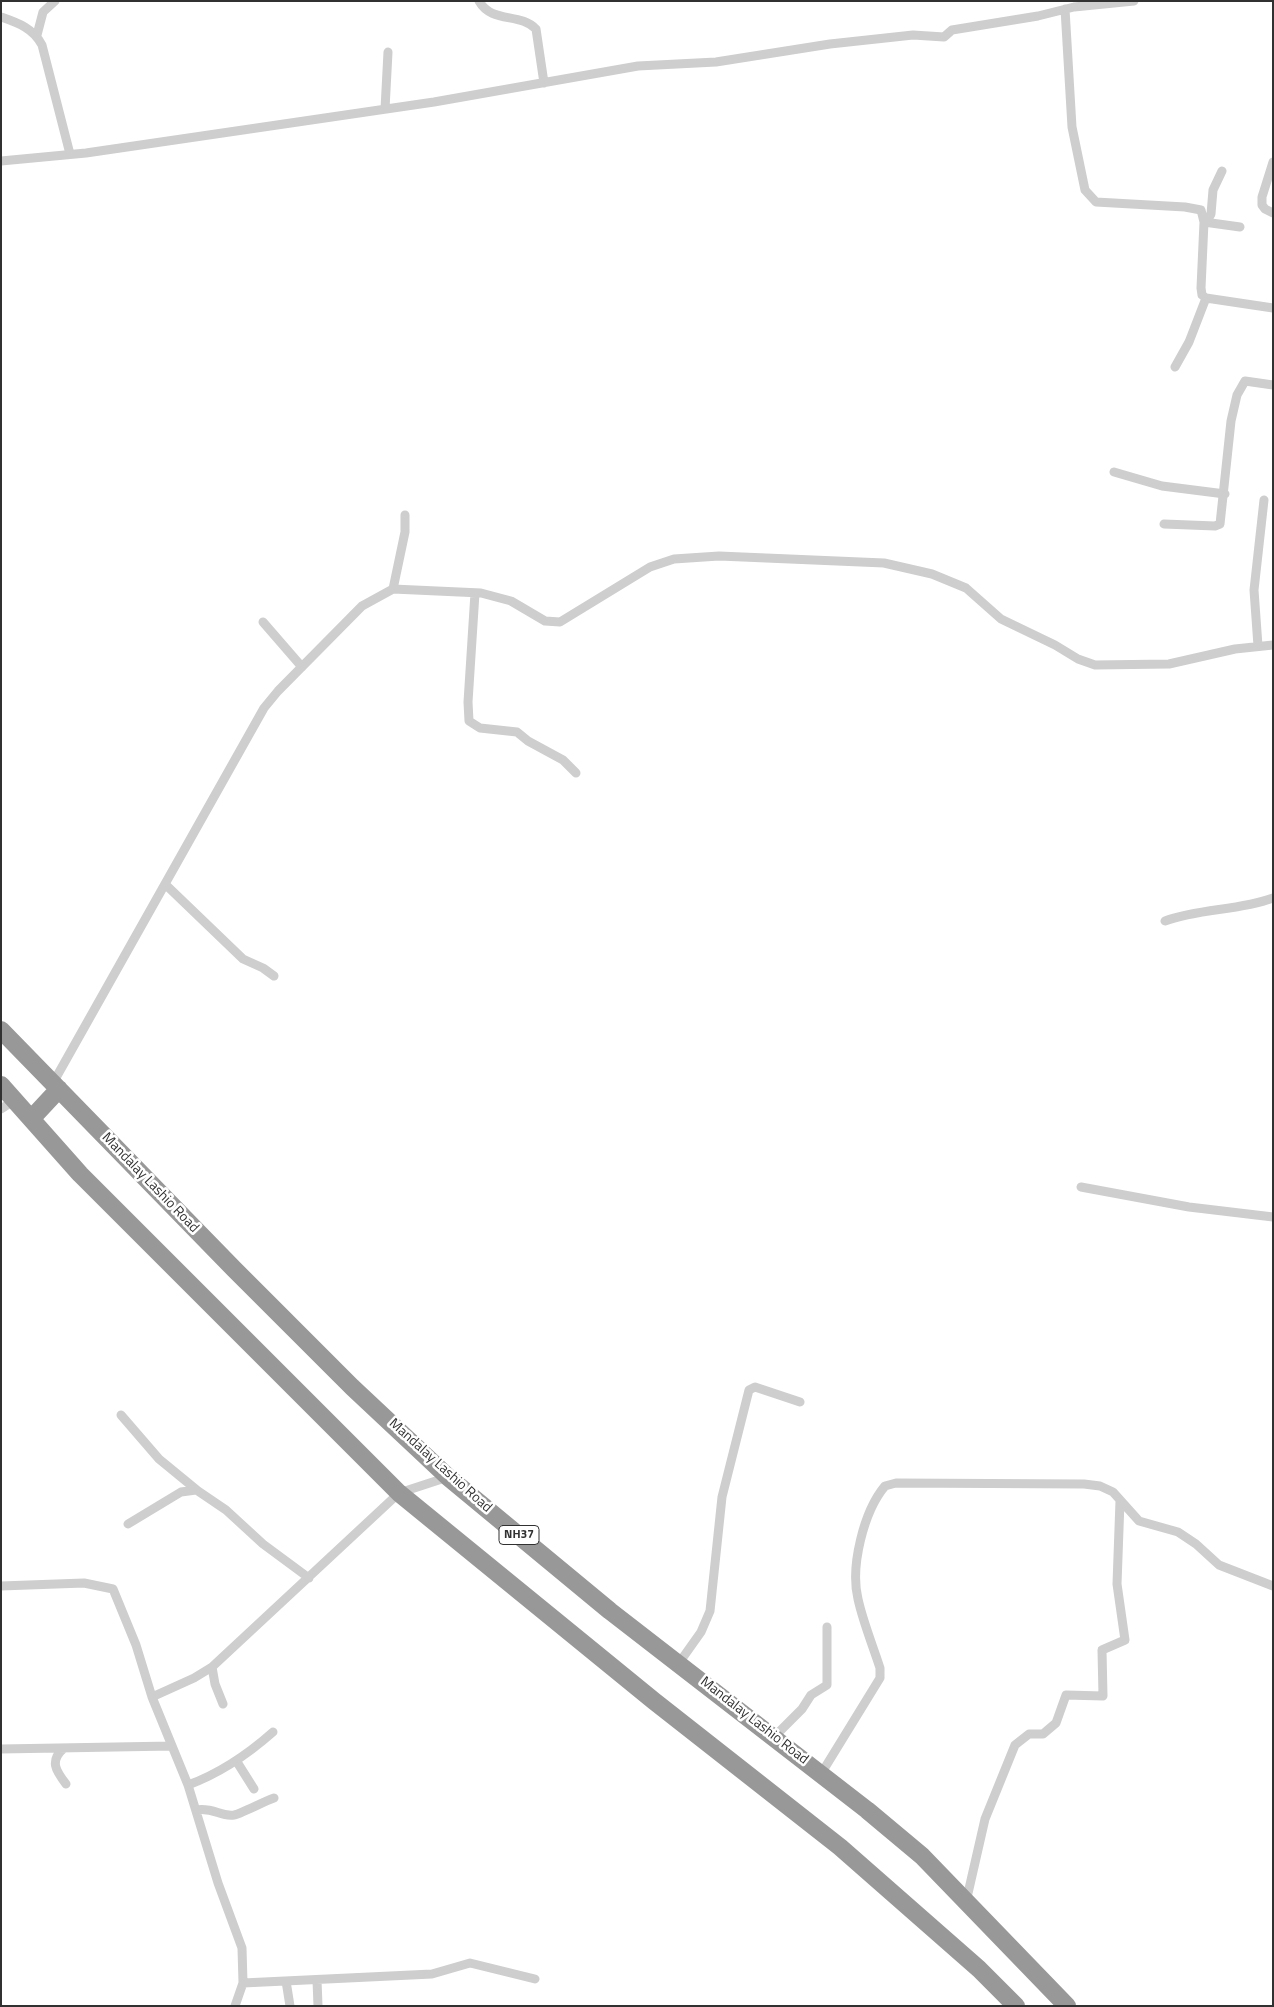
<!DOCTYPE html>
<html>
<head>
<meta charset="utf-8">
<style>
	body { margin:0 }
	#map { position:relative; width:1274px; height:2007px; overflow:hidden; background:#fff; font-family:"Titillium Web",sans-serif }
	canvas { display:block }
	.frame { position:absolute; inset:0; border:2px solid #313131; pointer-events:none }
</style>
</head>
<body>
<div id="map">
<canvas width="1274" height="2007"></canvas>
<div class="frame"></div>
</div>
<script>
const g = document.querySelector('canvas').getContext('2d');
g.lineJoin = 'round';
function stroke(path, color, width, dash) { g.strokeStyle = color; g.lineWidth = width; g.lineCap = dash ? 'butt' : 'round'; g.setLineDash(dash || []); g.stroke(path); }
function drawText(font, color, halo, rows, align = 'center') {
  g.font = font + ' "Titillium Web",sans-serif'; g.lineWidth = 5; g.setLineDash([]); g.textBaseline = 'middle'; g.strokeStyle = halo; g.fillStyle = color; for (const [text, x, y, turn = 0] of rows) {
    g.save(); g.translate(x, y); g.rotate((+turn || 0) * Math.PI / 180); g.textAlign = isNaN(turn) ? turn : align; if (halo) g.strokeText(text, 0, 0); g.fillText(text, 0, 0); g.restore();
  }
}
stroke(new Path2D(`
	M 479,1 C 492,24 520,12 536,29 L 544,83
	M 1065,9 L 1072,127 L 1085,190 L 1096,202 L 1185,207 L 1201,210 L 1204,222 L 1201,288 L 1202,295 L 1206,298 L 1273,308
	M 1,17 C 18,23 33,28 42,45 L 70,154
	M 37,35 L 43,12 L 55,1
	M 385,109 L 388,52
	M 1,161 L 86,153 L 434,102 L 638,66 L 716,62 L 830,44 L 913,35 L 944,37 L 952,30 L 1038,16 L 1074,7 L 1134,1
	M 1273,162 L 1262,197 L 1262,205 L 1265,209 L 1273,213
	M 1204,222 L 1240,227
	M 1206,222 L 1211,214 L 1213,190 L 1222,171
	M 1175,367 L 1189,342 L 1206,298
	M 1114,472 L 1162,486 L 1225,494
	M 1164,524 L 1215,526 L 1220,524 L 1231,421 L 1237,395 L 1245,381 L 1273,385
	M 393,589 L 405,532 L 405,515
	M 475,593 L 468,702 L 469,721 L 480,728 L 517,732 L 528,741 L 563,760 L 576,773
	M 263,622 L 302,667
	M 1258,646 L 1254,590 L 1264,500
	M 166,885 L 243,959 L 263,968 L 274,976
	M 1165,921 C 1200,908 1238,911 1273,898
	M 53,1083 L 264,708 L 278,691 L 362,606 L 393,589 L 481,593 L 511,601 L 545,621 L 560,622 L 650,567 L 674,559 L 719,556 L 884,563 L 932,574 L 966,588 L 1001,619 L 1055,645 L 1078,659 L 1095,665 L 1169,664 L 1235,649 L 1273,645
	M 1,1109 L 15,1100
	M 1081,1187 L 1189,1207 L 1273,1217
	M 121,1415 L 159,1459 L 198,1491 L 226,1510 L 263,1544 L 309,1578
	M 128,1524 L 181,1492 L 196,1490
	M 1,1586 L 84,1583 L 113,1589 L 136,1645 L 152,1697 L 194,1678 L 212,1667 L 399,1493 L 448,1477
	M 679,1663 L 701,1632 L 710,1611 L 722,1497 L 749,1390 L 755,1387 L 800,1402
	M 212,1667 L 215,1684 L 223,1704
	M 152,1697 L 188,1785 L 218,1883 L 242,1948 L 243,1983 L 235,2006
	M 774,1737 L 802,1709 L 811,1695 L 827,1685 L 827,1627
	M 64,1748 C 49,1761 56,1771 66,1784
	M 1,1749 L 172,1746
	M 237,1762 L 254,1789
	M 821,1774 L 880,1678 L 880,1668 C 873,1646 863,1622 858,1599 C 850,1566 864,1511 885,1486 L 896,1483 L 1084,1484 L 1100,1486 L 1113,1492 L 1139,1521 L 1178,1532 L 1196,1544 L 1219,1565 L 1273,1586
	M 188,1785 C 221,1773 247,1755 273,1732
	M 196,1810 C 214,1807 220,1817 234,1815 C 240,1814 265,1801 274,1798
	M 966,1902 L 985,1819 L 1015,1745 L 1029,1734 L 1043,1734 L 1056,1723 L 1066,1695 L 1103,1696 L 1102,1650 L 1125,1640 L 1117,1584 L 1120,1501
	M 317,1980 L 318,2006
	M 286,1981 L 290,2006
	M 243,1983 L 432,1974 L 470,1963 L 535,1979`), '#cecece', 9);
stroke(new Path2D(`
	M 1,1030 L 234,1269 L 352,1387 L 448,1477 L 610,1611 L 867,1810 L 922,1856 L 1067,2006
	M 1,1085 L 80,1174 L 399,1493 L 654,1701 L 840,1847 L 979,1969 L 1016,2006
	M 32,1118 L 59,1089`), '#989898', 18);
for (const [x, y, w] of [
	[519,1535,40]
]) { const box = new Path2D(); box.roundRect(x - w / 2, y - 9.5, w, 19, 4); g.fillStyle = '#fff'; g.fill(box); stroke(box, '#313131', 1); }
drawText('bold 12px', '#313131', null, [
	["NH37",519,1535]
]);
drawText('14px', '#313131', '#fff', [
	["Mandalay Lashio Road",150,1183,46],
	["Mandalay Lashio Road",440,1466,42],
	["Mandalay Lashio Road",754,1721,38]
]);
</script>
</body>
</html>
